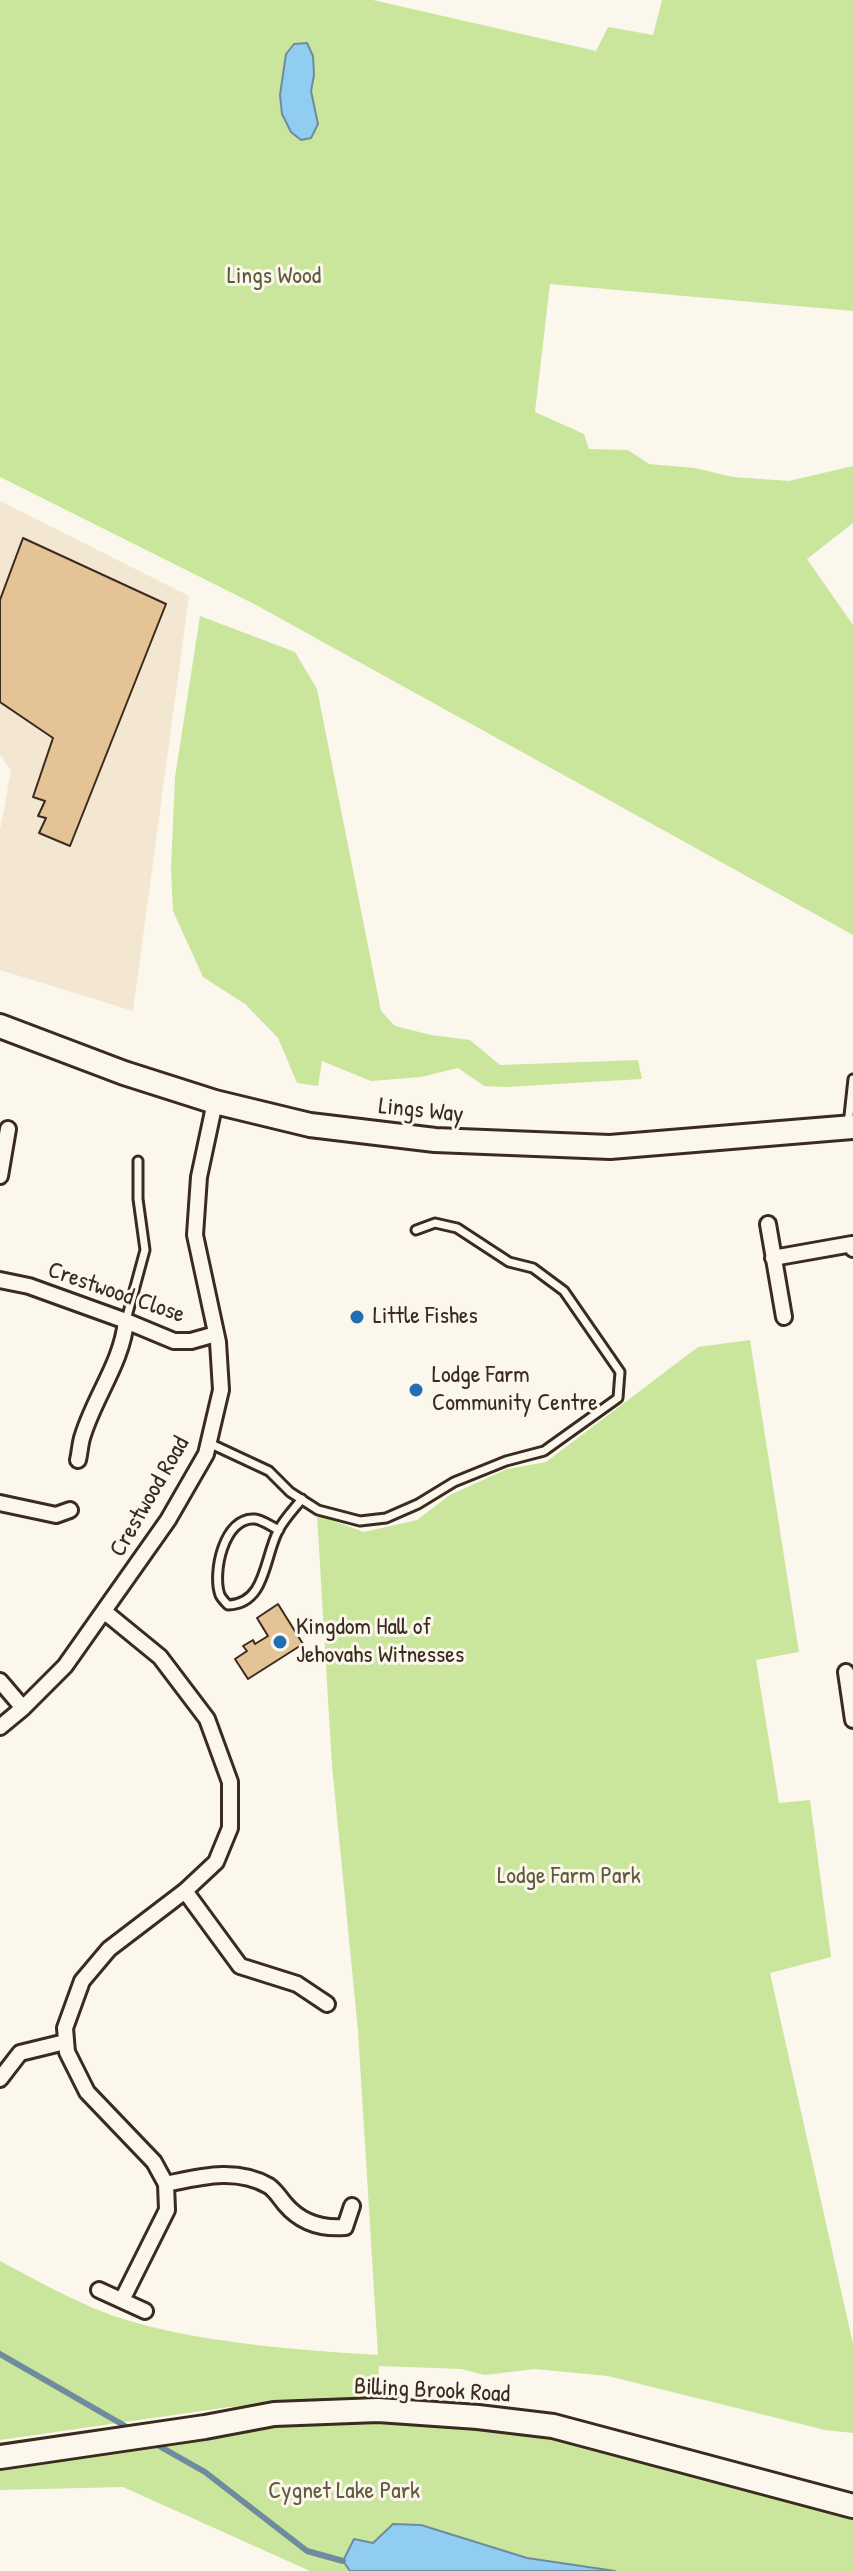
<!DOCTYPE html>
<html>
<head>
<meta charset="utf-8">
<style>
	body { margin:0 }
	canvas { display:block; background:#fbf7ec }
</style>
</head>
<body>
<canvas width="853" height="2571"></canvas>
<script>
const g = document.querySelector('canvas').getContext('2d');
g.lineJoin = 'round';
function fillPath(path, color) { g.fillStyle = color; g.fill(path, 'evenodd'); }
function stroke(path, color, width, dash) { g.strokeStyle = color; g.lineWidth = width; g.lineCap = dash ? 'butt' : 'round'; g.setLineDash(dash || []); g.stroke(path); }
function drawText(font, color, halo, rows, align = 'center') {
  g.font = font + ' "Patrick Hand",sans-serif'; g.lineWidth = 6; g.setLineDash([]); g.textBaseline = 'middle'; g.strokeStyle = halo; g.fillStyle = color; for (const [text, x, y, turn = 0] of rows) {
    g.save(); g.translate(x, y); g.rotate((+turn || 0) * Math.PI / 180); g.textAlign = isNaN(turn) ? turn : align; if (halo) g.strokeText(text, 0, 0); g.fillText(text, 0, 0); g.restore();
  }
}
fillPath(new Path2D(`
	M 0,501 L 189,596 L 133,1011 L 0,970 L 0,830 L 11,771 L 0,754 Z`), '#f4e7d2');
fillPath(new Path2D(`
	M 0,0 L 373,0 L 596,51 L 608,27 L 653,35 L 662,0 L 853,0 L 853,311 L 550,284 L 535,412 L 584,434 L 589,449 L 628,450 L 649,464 L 695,468 L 733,477 L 789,481 L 853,466 L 853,523 L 807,559 L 853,625 L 853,935 L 256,605 L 0,477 Z
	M 200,616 L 295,652 L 317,689 L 381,1011 L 395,1026 L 431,1035 L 470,1040 L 500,1065 L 638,1060 L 642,1079 L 507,1087 L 484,1086 L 458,1068 L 421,1077 L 371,1081 L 322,1061 L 318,1086 L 297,1083 L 278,1038 L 245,1004 L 203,977 L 173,911 L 171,869 L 175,777 Z
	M 750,1340 L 799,1652 L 756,1660 L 779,1803 L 810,1800 L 831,1957 L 770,1973 L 853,2344 L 853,2433 L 825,2430 L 608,2376 L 535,2369 L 485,2375 L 461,2369 L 379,2366 L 378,2401 L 323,2401 L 229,2407 L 0,2440 L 0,2261 C 36,2280 73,2301 111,2315 C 188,2342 296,2350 378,2355 L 358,2031 L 332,1766 L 317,1515 L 364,1532 L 417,1520 L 450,1495 L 507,1469 L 546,1462 L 698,1347 Z
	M 478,2417 L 853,2506 L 853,2571 L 310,2571 L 123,2487 L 0,2490 L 0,2457 L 205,2427 Z`), '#cae69d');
const water = new Path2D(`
	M 307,43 L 313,56 L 314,75 L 311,91 L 318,124 L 311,138 L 301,140 L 291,132 L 282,114 L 280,95 L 286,54 L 294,44 Z
	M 393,2524 L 421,2525 L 527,2558 L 615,2571 L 350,2571 L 343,2561 L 354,2539 L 373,2543 Z`);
fillPath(water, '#90cdf1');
stroke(water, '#6e8c9d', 2);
stroke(new Path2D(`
	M 0,2354 L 132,2430
	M 152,2442 L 205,2472 L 307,2551 L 343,2561`), '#6e8c9d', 6);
const building = new Path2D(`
	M 23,538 L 166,604 L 70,846 L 39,833 L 46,818 L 38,816 L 45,801 L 33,797 L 53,738 L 0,702 L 0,600 Z
	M 278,1604 L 303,1644 L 248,1679 L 235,1659 L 247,1651 L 243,1646 L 253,1640 L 255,1644 L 268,1636 L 257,1618 Z`);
fillPath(building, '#e4c396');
stroke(building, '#3b2a1e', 2);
const lane = new Path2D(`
	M 848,1125 L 853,1079
	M 126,1320 L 145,1250 L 138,1199 L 138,1161
	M 209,1443 L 269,1471 L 290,1492 L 318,1510 L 360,1521 L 386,1518 L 418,1504 L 454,1482 L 506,1461 L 544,1451 L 618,1398 L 620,1372 L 564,1291 L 533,1268 L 509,1262 L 457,1228 L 435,1223 L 416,1230
	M 279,1530 C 272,1527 263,1520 255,1519 C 224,1516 212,1573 220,1595 C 222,1599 225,1602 228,1605 C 266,1604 264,1558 278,1531 C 284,1519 294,1509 302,1499`);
const street = new Path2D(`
	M 0,1176 L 8,1129
	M 768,1224 L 784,1317
	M 773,1258 L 852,1244 L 853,1249
	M 0,1280 L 29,1286 L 126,1321 L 174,1341 L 191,1341 L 216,1334
	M 78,1460 C 80,1452 80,1443 83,1435 C 95,1396 122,1362 126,1321
	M 0,1503 L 56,1515 L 70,1510
	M 105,1612 L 160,1657 L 207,1719 L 230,1782 L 230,1828 L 216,1862 L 185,1891 L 109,1949 L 82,1981 L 65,2028 L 67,2052 L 87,2092 L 154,2162 L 166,2184 L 167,2210 L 122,2300
	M 846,1672 L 853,1720
	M 0,1681 L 23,1708
	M 0,1727 L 23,1708 L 65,1666 L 168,1520 L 206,1454 L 221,1390 L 218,1342 L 195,1235 L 199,1177 L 215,1102
	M 185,1891 L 240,1966 L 297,1984 L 327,2004
	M 0,2079 L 20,2053 L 65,2042
	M 166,2184 C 200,2177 236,2167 269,2186 C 275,2190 280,2198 285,2204 C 301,2223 321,2229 345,2227 L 352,2206
	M 99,2290 L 145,2311`);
const secondary = new Path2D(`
	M 0,1026 L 124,1073 L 215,1102 L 310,1125 L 435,1140 L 610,1147 L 853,1127
	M 0,2457 L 205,2427 L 274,2414 L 378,2410 L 478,2417 L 553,2426 L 853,2506`);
stroke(lane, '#3b2a1e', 13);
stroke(street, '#3b2a1e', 20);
stroke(secondary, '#3b2a1e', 28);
stroke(lane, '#fbf7ec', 7);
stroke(street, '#fbf7ec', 14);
stroke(secondary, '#fbf7ec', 22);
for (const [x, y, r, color] of [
	[357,1317,8,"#1f6fb2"],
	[416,1390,8,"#1f6fb2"],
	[280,1642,8,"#1f6fb2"]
]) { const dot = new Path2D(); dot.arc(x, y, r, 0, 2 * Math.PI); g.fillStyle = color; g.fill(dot); stroke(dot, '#fbf7ec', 3); }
drawText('24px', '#5f593e', '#fbf7ec', [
	["Lings Wood",274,277],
	["Lodge Farm Park",569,1877],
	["Cygnet Lake Park",344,2492]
]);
drawText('24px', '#3b2a1e', '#fbf7ec', [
	["Lings Way",421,1111,6],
	["Crestwood Close",116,1293,19],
	["Crestwood Road",150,1497,-60],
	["Billing Brook Road",432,2391,3]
]);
drawText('24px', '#3b2a1e', '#fbf7ec', [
	["Little Fishes",373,1317],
	["Lodge Farm",432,1376],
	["Community Centre",432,1404],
	["Kingdom Hall of",296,1628],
	["Jehovahs Witnesses",296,1656]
], 'left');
</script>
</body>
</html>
